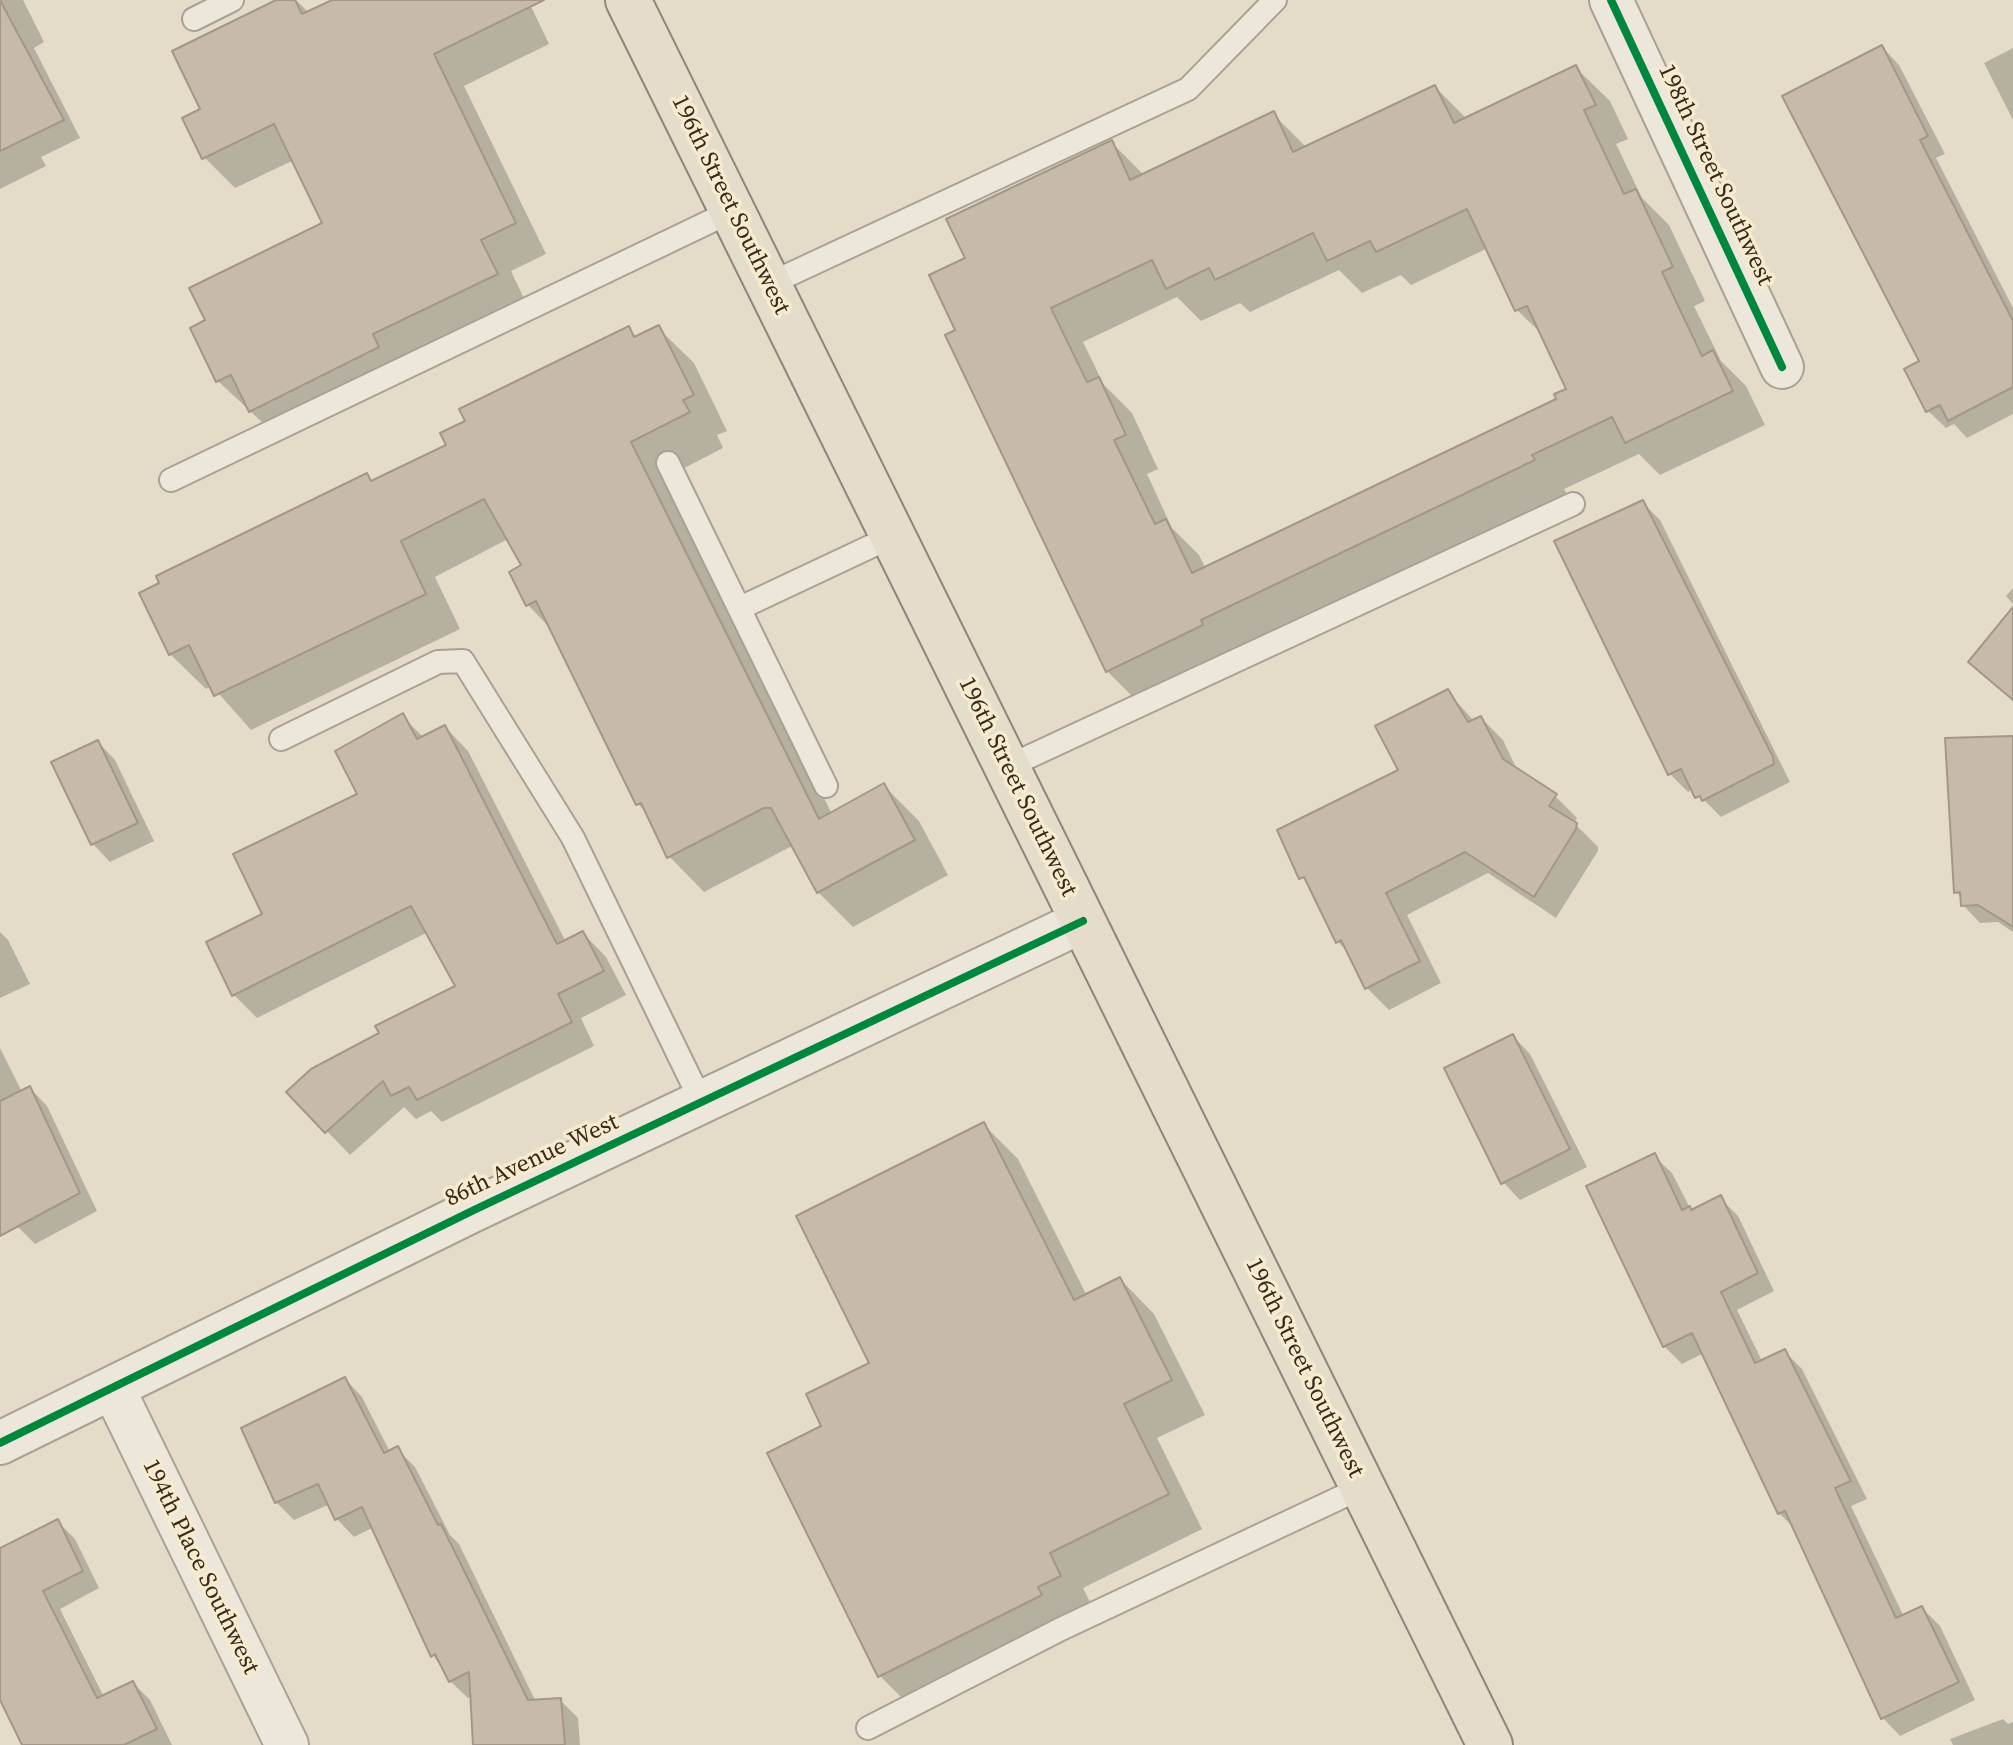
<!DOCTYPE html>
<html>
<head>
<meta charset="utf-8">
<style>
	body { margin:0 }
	canvas { display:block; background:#e4dcc9 }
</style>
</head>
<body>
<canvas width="2013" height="1745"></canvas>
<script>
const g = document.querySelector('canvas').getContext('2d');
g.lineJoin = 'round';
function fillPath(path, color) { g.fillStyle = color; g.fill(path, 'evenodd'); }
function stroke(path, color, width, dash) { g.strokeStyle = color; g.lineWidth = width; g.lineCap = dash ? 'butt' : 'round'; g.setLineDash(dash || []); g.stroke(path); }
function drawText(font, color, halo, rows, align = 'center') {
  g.font = font + ' "Source Serif 4",serif'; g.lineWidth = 7; g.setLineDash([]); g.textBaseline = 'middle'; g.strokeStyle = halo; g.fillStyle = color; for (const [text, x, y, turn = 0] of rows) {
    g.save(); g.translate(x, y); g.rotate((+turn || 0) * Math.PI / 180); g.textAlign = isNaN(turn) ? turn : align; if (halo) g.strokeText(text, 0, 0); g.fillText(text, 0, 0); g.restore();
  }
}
fillPath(new Path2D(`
	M 0,0 L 23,0 L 44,42 L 34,48 L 80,138 L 41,157 L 46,166 L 0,189 Z
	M 280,0 L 296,0 L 309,13 L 336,0 L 528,0 L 549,44 L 464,86 L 546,254 L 511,271 L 527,305 L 403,366 L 409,379 L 282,441 L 218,381 L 192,329 L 208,321 L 325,224 L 294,160 L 235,188 L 204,157 L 203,110 Z
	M 1882,47 L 1899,65 L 1945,154 L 1936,158 L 2013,308 L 2013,414 L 1967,438 L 1954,424 L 1946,428 L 1928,411 Z
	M 2013,48 L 2013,120 L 1984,63 Z
	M 1576,68 L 1610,101 L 1628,139 L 1616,144 L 1642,198 L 1669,225 L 1705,301 L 1694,306 L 1721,361 L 1746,386 L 1765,425 L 1660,475 L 1639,454 L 1564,489 L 1567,494 L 1233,654 L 1141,705 L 1107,671 L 958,331 L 967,259 L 1112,143 L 1144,175 L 1273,114 L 1307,148 L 1435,87 L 1467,119 ZM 1488,248 L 1517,310 L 1544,336 L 1569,390 L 1559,399 L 1206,569 L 1199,555 L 1172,528 L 1147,474 L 1158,469 L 1132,413 L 1104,385 L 1083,342 L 1177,297 L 1201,321 L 1240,303 L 1250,312 L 1339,270 L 1362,293 L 1401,275 L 1411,285 Z
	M 658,328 L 694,363 L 727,431 L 717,435 L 723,448 L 665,478 L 832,814 L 884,786 L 919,821 L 948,875 L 853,927 L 818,892 L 794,845 L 704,892 L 669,856 L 648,814 L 638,804 L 552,630 L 528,605 L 523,566 L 508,539 L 435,577 L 460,629 L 251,730 L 212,686 L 206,689 L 170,654 L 367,476 L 373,482 L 448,446 L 467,421 L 628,329 L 638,338 Z
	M 1643,503 L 1660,520 L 1790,782 L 1721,817 L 1693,789 L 1688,792 L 1670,774 L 1557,542 Z
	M 2013,588 L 2013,604 L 2006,596 Z
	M 1447,691 L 1474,721 L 1481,718 L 1503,740 L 1518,772 L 1555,796 L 1577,818 L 1574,823 L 1598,847 L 1598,851 L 1556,918 L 1488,873 L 1407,915 L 1441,983 L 1389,1010 L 1367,988 L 1350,954 L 1338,942 L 1279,831 L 1401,771 Z
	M 402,716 L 424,738 L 445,727 L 468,751 L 566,942 L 583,933 L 606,957 L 626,995 L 581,1018 L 594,1046 L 442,1122 L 431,1111 L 416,1119 L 404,1107 L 350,1155 L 289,1092 L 457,986 L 428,932 L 257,1018 L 234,995 L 265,915 L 360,795 Z
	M 2013,738 L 2013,932 L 1998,922 L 1980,923 L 1963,905 L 1962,898 L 1956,892 Z
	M 98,742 L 115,760 L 154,841 L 110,862 L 93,844 Z
	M 0,932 L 8,940 L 30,984 L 0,998 Z
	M 1513,1036 L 1530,1054 L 1587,1167 L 1520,1200 L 1503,1182 Z
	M 0,1048 L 22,1092 L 30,1088 L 47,1106 L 97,1211 L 35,1244 L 17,1226 L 0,1193 Z
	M 984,1125 L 1018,1159 L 1087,1296 L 1120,1279 L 1154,1314 L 1205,1415 L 1157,1438 L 1202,1529 L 1083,1588 L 1094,1610 L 914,1710 L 880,1676 L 824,1427 L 872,1364 Z
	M 1654,1156 L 1672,1173 L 1692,1212 L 1720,1198 L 1738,1216 L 1774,1291 L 1737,1310 L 1762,1361 L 1784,1351 L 1802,1369 L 1867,1499 L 1851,1506 L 1904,1617 L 1922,1608 L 1940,1626 L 1975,1700 L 1900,1736 L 1883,1718 L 1796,1530 L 1779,1513 L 1704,1353 L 1682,1364 L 1664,1346 Z
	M 345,1379 L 362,1397 L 390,1452 L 397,1449 L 415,1467 L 450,1535 L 459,1544 L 536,1702 L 560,1700 L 578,1718 L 580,1745 L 475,1745 L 472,1696 L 468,1698 L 450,1681 L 433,1655 L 374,1527 L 354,1537 L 337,1519 L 330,1504 L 294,1520 L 276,1502 Z
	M 58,1522 L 75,1539 L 99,1588 L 60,1609 L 104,1697 L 133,1683 L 150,1700 L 172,1745 L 22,1745 L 0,1700 L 0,1551 Z
	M 2003,1719 L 2008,1724 L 2013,1722 L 2013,1745 L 1953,1745 L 1950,1739 Z`), '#0003');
const building = new Path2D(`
	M 0,0 L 64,120 L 0,151 Z
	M 276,0 L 295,0 L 302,14 L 332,0 L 544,0 L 434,54 L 516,223 L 481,240 L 498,274 L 373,334 L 379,347 L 249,412 L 231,375 L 216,382 L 190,328 L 205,320 L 189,288 L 322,223 L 274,124 L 202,159 L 182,118 L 200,109 L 172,51 Z
	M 1882,45 L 1928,136 L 1920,140 L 2013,321 L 2013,387 L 1948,421 L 1940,405 L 1926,412 L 1904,369 L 1919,361 L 1782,96 Z
	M 1576,65 L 1596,105 L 1584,110 L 1624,194 L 1636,189 L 1673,267 L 1662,272 L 1702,356 L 1713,350 L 1733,391 L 1625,443 L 1612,417 L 1532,455 L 1535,460 L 1201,620 L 1203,625 L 1106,672 L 945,335 L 955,330 L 929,275 L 965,258 L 946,219 L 1112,140 L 1130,180 L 1274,111 L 1293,152 L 1435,85 L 1454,123 ZM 1467,209 L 1515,311 L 1527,306 L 1566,389 L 1554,394 L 1556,399 L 1192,573 L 1166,519 L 1155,524 L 1114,440 L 1126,435 L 1099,377 L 1087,382 L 1051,308 L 1152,260 L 1166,289 L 1209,268 L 1215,280 L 1313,233 L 1327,261 L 1370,241 L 1376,252 Z
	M 659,325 L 694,395 L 683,400 L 690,412 L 631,442 L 819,819 L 884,783 L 915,840 L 817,893 L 771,808 L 764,808 L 667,858 L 641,803 L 636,805 L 536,601 L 526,606 L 509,572 L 521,565 L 484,499 L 401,541 L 426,594 L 214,696 L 189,645 L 169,655 L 139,593 L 159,583 L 156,576 L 367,473 L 371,481 L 446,445 L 440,433 L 465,421 L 459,409 L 629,326 L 634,337 Z
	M 1643,500 L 1773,757 L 1774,764 L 1702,801 L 1700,796 L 1695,798 L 1681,769 L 1668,775 L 1554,541 Z
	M 2013,607 L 2013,700 L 1968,662 Z
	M 1448,689 L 1468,722 L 1481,716 L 1503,759 L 1557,794 L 1549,806 L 1577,823 L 1576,829 L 1534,897 L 1465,852 L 1386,893 L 1420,961 L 1365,989 L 1341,940 L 1336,943 L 1304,877 L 1299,879 L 1277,830 L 1398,770 L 1375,726 Z
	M 403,713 L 417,739 L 445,725 L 557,944 L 583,931 L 604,971 L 558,994 L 572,1022 L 417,1100 L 409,1087 L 391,1096 L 383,1081 L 325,1133 L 286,1092 L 311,1069 L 379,1033 L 375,1026 L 455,986 L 411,906 L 232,996 L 206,942 L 262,914 L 233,854 L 357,794 L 335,751 Z
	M 2013,736 L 2013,927 L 1978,905 L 1961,906 L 1960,892 L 1954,893 L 1945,738 Z
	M 98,740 L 138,823 L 91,845 L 51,762 Z
	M 1513,1034 L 1570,1149 L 1501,1184 L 1444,1068 Z
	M 30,1086 L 80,1193 L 0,1236 L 0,1101 Z
	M 984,1122 L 1074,1300 L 1120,1277 L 1172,1380 L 1124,1404 L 1169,1494 L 1050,1553 L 1061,1576 L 1038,1587 L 1042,1595 L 878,1677 L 767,1453 L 821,1426 L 806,1394 L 869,1363 L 796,1216 Z
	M 1655,1153 L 1682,1210 L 1690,1206 L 1691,1210 L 1721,1195 L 1758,1273 L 1721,1292 L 1755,1363 L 1785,1349 L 1851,1481 L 1835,1488 L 1896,1618 L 1922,1606 L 1959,1682 L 1881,1719 L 1785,1511 L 1778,1514 L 1692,1333 L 1663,1347 L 1586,1186 Z
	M 345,1377 L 384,1453 L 398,1446 L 438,1525 L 441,1524 L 528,1700 L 561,1698 L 565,1745 L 473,1745 L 469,1672 L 449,1682 L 435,1654 L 431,1657 L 362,1507 L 335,1520 L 318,1484 L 275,1503 L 241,1428 Z
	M 58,1519 L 83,1571 L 43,1591 L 97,1698 L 133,1681 L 157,1729 L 124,1745 L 22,1745 L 0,1700 L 0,1548 Z`);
fillPath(building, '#c8baaa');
stroke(building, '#a49789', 2);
const service = new Path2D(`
	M 194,19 L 232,0
	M 769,284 L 1188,89 L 1275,0
	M 668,463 L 826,786
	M 171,480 L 732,211
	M 740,608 L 893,536
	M 281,739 L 438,662 L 463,661 L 573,838 L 702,1103
	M 1007,767 L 1573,504
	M 868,1728 L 1061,1629 L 1363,1487`);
const minor = new Path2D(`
	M 1611,0 L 1782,367
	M 113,1388 L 287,1745
	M 0,1443 L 474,1210 L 1083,921`);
const primary = new Path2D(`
	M 628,0 L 1490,1745`);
stroke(service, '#a9a193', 26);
stroke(minor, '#a9a193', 46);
stroke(primary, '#8e867a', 48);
stroke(service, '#ece6db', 22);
stroke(minor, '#ece6db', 42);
stroke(primary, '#e4ddcc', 44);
stroke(new Path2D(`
	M 1611,0 L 1782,367
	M 0,1443 L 474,1210 L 1083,921`), '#00873e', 8);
drawText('24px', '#37291b', '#f6ebce', [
	["198th Street Southwest",1715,175,65],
	["196th Street Southwest",730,205,64],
	["196th Street Southwest",1017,787,64],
	["86th Avenue West",532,1161,-25],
	["196th Street Southwest",1304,1368,64],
	["194th Place Southwest",200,1567,64]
]);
</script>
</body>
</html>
